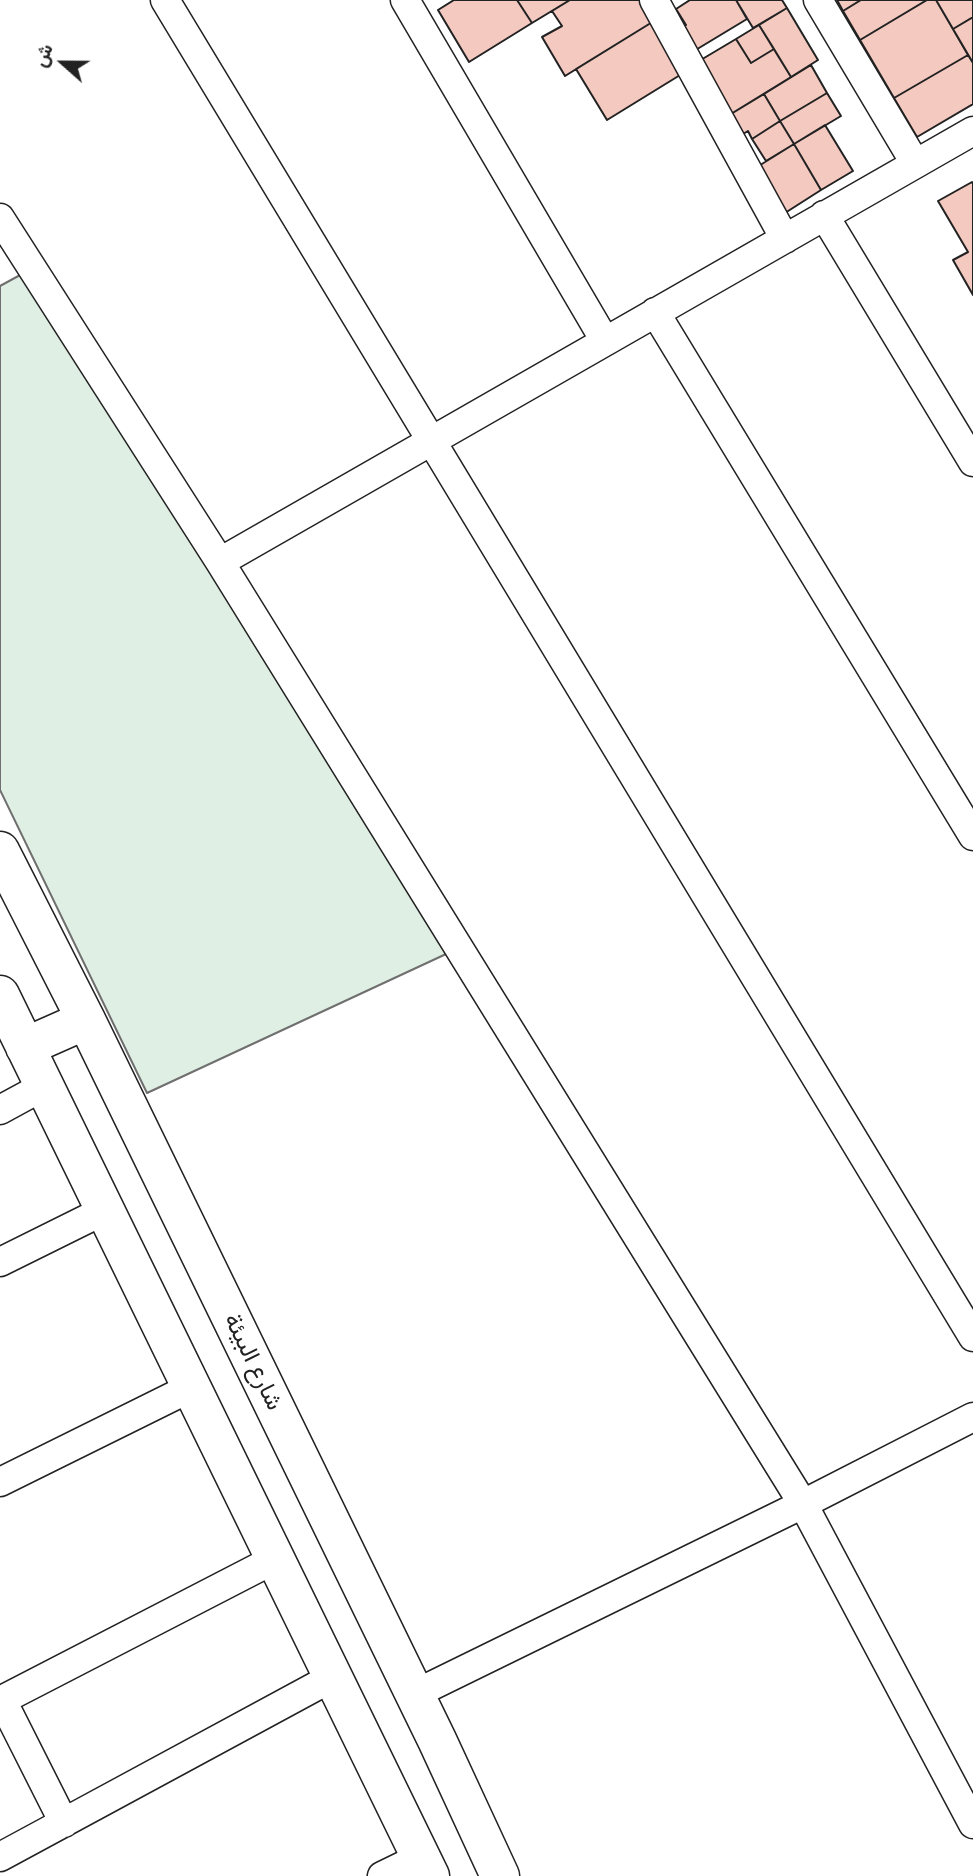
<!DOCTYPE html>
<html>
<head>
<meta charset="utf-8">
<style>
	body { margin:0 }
	#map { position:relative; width:973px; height:1876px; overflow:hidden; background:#fff; font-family:"Zilla Slab",Vazirmatn,serif }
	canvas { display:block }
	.north { position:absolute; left:28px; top:28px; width:70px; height:70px; -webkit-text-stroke:5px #fff; paint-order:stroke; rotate:291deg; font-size:19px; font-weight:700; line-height:28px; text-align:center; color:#222 }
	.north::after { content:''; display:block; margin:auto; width:24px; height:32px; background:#222; clip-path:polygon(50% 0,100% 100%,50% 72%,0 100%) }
</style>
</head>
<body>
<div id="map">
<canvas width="973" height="1876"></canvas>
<div class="north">ش</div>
</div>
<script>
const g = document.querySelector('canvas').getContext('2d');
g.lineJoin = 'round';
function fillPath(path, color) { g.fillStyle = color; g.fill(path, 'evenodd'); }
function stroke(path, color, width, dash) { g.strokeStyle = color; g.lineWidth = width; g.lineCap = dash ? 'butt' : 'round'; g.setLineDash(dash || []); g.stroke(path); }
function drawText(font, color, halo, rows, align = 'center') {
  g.font = font + ' "Zilla Slab",Vazirmatn,serif'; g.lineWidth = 5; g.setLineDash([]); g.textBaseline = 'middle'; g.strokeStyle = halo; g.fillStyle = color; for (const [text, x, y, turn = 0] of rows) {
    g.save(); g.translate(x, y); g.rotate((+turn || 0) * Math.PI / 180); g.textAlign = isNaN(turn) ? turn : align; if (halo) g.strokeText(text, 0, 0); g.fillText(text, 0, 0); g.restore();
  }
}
const green = new Path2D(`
	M 33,268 L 459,948 L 147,1093 L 0,790 L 0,286 Z`);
fillPath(green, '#e0efe3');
stroke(green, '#6f6f6f', 2);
const building = new Path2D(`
	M 454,0 L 517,0 L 532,23 L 469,62 L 438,10 Z
	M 517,0 L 570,0 L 532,23 Z
	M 570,0 L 641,0 L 654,21 L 565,76 L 542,37 L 562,26 L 552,11 Z
	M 690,0 L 736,0 L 747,19 L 694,51 L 680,28 L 686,25 L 676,9 Z
	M 736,0 L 782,0 L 787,8 L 753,28 Z
	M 837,0 L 861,0 L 843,11 Z
	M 861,0 L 927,0 L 860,40 L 843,11 Z
	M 927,0 L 936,0 L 968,55 L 894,98 L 860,40 Z
	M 936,0 L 973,0 L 973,17 L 953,29 Z
	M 787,8 L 818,60 L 791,77 L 759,25 Z
	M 973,17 L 973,63 L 953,29 Z
	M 654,21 L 685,72 L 607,120 L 576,69 Z
	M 759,25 L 774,49 L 751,63 L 736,39 Z
	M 736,39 L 751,63 L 774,49 L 791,77 L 726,117 L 699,61 Z
	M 968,55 L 973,63 L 973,104 L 917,137 L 894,98 Z
	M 811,65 L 827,93 L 780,121 L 764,94 Z
	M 827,93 L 841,116 L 794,144 L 780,121 Z
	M 764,94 L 780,121 L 752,139 L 748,131 L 738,137 L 726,117 Z
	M 780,121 L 794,144 L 766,161 L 752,139 Z
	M 825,125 L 853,171 L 821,190 L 794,144 Z
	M 794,144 L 821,190 L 785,213 L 757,167 Z
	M 972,182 L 973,184 L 973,295 L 953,260 L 968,252 L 938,201 Z`);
fillPath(building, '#f3c9c0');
stroke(building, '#222', 2);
const street = new Path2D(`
	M 165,0 L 973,1337
	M 405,0 L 605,341
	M 654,0 L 785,239
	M 818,0 L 915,163
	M 824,215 L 973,462
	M 0,218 L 220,562 L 803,1504 L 973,1824
	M 655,312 L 973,836
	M 220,562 L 973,131
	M 0,1110 L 44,1086
	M 0,1262 L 105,1210
	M 0,1482 L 192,1387
	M 415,1694 L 803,1504 L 973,1417
	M 2,1700 L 64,1823
	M 0,1701 L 275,1559
	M 0,1857 L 333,1677
	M 382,1876 L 421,1857`);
const secondary = new Path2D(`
	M 0,851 L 86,1020 L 437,1740 L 500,1876
	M 0,995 L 430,1876
	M 25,1047 L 86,1020`);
stroke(street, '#222', 31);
stroke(secondary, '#222', 41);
stroke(street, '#fff', 28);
stroke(secondary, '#fff', 38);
drawText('24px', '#222', '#fff', [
	["شارع البيئة",253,1362,64]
]);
</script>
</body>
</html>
